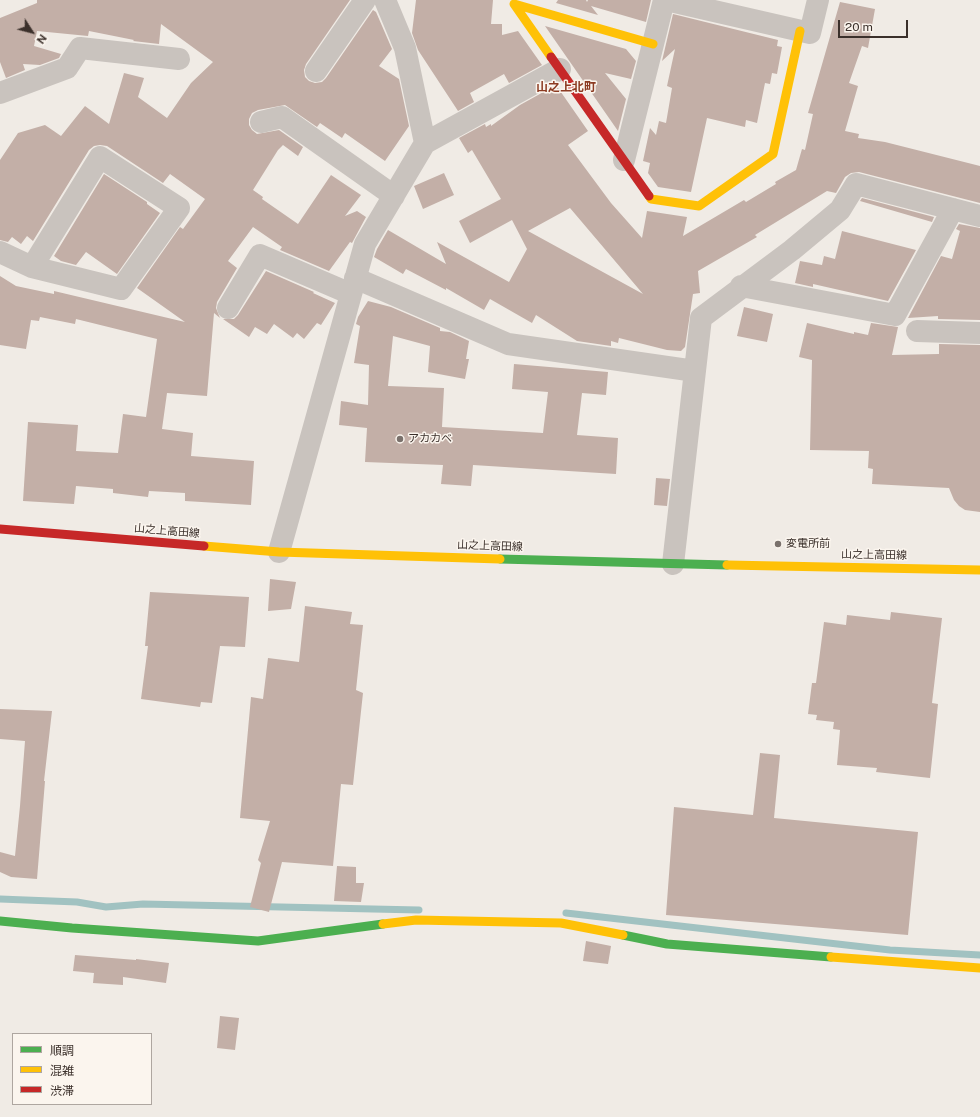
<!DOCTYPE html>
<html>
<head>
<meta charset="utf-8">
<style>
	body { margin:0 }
	#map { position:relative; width:980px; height:1117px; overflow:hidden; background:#f0ebe5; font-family:"Public Sans","Noto Sans JP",sans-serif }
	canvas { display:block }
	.legend { position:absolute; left:12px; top:1033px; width:140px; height:72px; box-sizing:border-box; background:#fbf5ee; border:1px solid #aea6a0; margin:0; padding:5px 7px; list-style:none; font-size:12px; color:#3b302b }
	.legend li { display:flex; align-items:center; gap:8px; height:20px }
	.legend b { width:20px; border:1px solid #aea6a0 }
	.north { position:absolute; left:12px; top:12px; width:40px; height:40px; -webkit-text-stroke:3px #fbf5ee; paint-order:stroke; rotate:126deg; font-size:11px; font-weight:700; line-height:16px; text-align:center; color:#3b302b }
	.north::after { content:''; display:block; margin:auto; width:14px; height:18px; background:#3b302b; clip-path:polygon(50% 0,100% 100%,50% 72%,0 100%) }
	.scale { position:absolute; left:838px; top:20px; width:70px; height:18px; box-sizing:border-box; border:2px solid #3b302b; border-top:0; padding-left:5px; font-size:12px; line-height:14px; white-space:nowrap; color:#3b302b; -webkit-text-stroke:3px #fbf5ee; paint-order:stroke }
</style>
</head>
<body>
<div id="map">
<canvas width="980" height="1117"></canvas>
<ul class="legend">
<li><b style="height:5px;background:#4caf50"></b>順調</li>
<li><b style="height:5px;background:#ffc107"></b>混雑</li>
<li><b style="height:5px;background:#c62828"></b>渋滞</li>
</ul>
<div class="north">N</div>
<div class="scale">20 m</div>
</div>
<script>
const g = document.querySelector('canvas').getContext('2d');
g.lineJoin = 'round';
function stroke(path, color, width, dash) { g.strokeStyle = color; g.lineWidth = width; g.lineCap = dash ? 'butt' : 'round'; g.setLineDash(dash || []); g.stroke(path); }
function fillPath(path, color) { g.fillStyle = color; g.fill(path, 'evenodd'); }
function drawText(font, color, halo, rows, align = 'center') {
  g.font = font + ' "Public Sans","Noto Sans JP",sans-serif'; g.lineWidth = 3; g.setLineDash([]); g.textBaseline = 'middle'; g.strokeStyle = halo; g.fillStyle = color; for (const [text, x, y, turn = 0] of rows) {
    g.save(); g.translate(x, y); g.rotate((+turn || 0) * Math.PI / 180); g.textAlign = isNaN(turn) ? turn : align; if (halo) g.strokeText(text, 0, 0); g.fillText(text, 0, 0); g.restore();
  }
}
stroke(new Path2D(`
	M 0,899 L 77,902 L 106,907 L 143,904 L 419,910
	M 566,913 L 890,950 L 980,955`), '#a1c2c1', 7);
fillPath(new Path2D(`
	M 37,0 L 350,0 L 306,64 L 304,70 L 305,77 L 309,81 L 315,83 L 322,82 L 326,78 L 373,10 L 376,12 L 392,49 L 379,66 L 399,79 L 409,126 L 385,161 L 345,133 L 342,138 L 320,123 L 317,127 L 285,105 L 258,110 L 252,113 L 249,119 L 249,125 L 252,130 L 257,134 L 279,130 L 303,147 L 298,156 L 283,145 L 278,150 L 253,190 L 263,197 L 262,199 L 298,224 L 331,175 L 361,195 L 345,216 L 357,211 L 366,217 L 352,243 L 350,242 L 329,271 L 280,250 L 282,247 L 253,227 L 228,261 L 237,268 L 217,302 L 216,308 L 220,318 L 214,313 L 207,396 L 167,393 L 162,429 L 193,433 L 191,456 L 254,461 L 251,505 L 185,501 L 185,493 L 149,491 L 148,497 L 113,493 L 113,489 L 76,486 L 74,504 L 23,501 L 28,422 L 78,425 L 76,451 L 118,453 L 123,414 L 146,417 L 157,339 L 76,319 L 75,324 L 40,317 L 39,321 L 31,320 L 26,349 L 0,345 L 0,276 L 16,286 L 54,294 L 54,291 L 185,322 L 137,288 L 180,227 L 183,229 L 205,199 L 170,174 L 163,183 L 107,146 L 100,145 L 94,146 L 89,150 L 33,241 L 27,236 L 21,244 L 12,237 L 8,242 L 0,240 L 0,160 L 18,133 L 45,125 L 61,136 L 85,106 L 109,124 L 124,73 L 144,78 L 138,97 L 167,118 L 191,83 L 213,62 L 161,24 L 159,44 L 133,41 L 134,40 L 89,31 L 88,36 L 37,31 L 34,46 L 61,54 L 59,58 L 40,65 L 23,64 L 25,70 L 6,78 L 0,62 L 0,18 L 37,3 Z
	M 416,0 L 493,0 L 491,24 L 502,24 L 502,35 L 518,31 L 542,65 L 509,83 L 504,74 L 470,93 L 474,102 L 458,111 L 418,50 L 412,33 Z
	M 558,0 L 586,0 L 587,2 L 588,0 L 651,0 L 646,22 L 591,6 L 598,15 L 556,3 Z
	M 840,2 L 875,9 L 868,48 L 862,46 L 849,83 L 858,86 L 845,131 L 859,134 L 858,138 L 885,142 L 980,166 L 980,203 L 859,172 L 851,173 L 845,177 L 836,193 L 827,191 L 755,235 L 757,237 L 698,271 L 700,293 L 693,294 L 685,347 L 681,351 L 667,350 L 619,338 L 618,343 L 611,341 L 611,346 L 577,341 L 536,315 L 532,323 L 490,299 L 484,310 L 446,288 L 446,290 L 406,269 L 403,274 L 374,257 L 377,249 L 388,230 L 446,264 L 437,242 L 509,282 L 527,249 L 512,220 L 470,243 L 459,221 L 501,199 L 472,150 L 468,153 L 459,138 L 485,124 L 486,127 L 491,124 L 491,126 L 520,105 L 556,85 L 588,131 L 568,145 L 611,203 L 642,238 L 647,211 L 687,217 L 683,236 L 744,200 L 746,202 L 776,184 L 775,182 L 796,170 L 802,149 L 805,150 L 813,114 L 808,113 ZM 570,208 L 643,294 L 528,231 Z
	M 673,14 L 778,40 L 777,46 L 782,47 L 777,74 L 772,73 L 770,84 L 765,83 L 757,123 L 746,120 L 745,127 L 707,118 L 691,192 L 658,187 L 648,173 L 650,163 L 643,161 L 650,128 L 656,135 L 659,121 L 666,123 L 672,88 L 667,86 L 675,49 L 662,61 Z
	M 545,26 L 626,49 L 636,61 L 631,79 L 605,73 L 626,99 L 618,131 Z
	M 444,173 L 454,195 L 423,209 L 414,186 Z
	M 104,174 L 147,202 L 147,204 L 160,213 L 117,274 L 86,252 L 76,265 L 61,261 L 54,256 Z
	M 862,198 L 934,217 L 932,222 L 860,201 Z
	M 959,224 L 980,228 L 980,320 L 938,319 L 938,316 L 908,318 L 941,256 L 952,259 L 960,231 L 956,229 Z
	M 842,231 L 916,250 L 888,301 L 813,284 L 813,287 L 795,283 L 800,261 L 822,265 L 824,256 L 835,259 Z
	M 266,271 L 314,292 L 313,293 L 335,303 L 321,325 L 317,323 L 304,339 L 297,333 L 293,338 L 274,324 L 267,334 L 255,327 L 249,337 L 223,319 L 234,319 L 238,315 Z
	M 368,301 L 391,307 L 440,328 L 440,331 L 450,332 L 469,341 L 466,359 L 469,359 L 465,379 L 428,372 L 430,346 L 393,336 L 388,386 L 444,388 L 442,427 L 543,433 L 548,392 L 512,389 L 514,364 L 608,372 L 606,395 L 582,393 L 577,435 L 618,438 L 616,474 L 473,465 L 471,486 L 441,484 L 443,465 L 365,462 L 367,428 L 339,425 L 341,401 L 368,405 L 369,365 L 354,363 L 360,326 L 356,324 L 358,317 Z
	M 744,307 L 773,314 L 767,342 L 737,336 Z
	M 807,323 L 854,334 L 854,332 L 868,335 L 871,323 L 898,327 L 892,355 L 939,354 L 939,344 L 980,345 L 980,512 L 965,510 L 959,506 L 954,500 L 949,488 L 872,484 L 873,469 L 868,468 L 869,451 L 810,450 L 812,360 L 799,357 Z
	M 656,478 L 670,479 L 667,506 L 654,505 Z
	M 270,579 L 296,582 L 291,609 L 268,611 Z
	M 150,592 L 249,597 L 245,647 L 220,646 L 212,703 L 201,702 L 200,707 L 141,699 L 148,646 L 145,646 Z
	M 305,606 L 352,612 L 350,624 L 363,625 L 356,690 L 363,693 L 353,785 L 341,784 L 333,866 L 282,862 L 269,912 L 250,907 L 261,863 L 258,860 L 270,821 L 240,818 L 251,697 L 263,699 L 268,658 L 299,662 Z
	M 891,612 L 942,618 L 932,703 L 938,704 L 930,778 L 876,772 L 877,768 L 837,765 L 840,730 L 833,729 L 834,722 L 816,720 L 817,715 L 808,714 L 812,683 L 816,683 L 824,622 L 846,625 L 847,615 L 890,620 Z
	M 0,709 L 52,711 L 44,781 L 45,781 L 37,879 L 11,877 L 0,872 L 0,852 L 15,856 L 20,806 L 25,741 L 0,739 Z
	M 760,753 L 780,755 L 774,818 L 918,832 L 908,935 L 666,915 L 674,807 L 753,815 Z
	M 337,866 L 356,867 L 356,883 L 364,883 L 361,902 L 334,901 Z
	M 586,941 L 611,946 L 608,964 L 583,961 Z
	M 75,955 L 136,960 L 136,959 L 169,963 L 166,983 L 123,977 L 123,985 L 93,983 L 94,973 L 73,971 Z
	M 220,1016 L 239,1018 L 235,1050 L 217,1048 Z`), '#c3afa7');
stroke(new Path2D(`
	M 666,0 L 810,33 L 818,0
	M 316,71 L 365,0
	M 0,93 L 67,68 L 80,48 L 179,59
	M 261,122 L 282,117 L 394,196
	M 425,143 L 560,69
	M 624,160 L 664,0
	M 0,252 L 32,267 L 121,289 L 179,208 L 100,157 L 32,267
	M 355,278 L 508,344 L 695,371
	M 741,286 L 895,315 L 953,209
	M 228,308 L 260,255 L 351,294
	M 917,331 L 980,333
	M 279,552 L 365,244 L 425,143 L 405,48 L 385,0
	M 673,564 L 701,318 L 792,250 L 840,210 L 856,184 L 980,216`), '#c9c3be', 22);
stroke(new Path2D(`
	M 500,559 L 727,565
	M 0,921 L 72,928 L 258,941 L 383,924
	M 623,935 L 667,944 L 831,957`), '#4caf50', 9);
stroke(new Path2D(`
	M 551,57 L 514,4 L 653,44
	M 649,196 L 651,199 L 699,206 L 773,154 L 800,31
	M 204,546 L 279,552 L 500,559
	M 727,565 L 980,570
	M 383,924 L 416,920 L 561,923 L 623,935
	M 831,957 L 980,968`), '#ffc107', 9);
stroke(new Path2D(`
	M 551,57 L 649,196
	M 0,529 L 204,546`), '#c62828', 9);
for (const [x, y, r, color] of [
	[400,439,4,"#7a716c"],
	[778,544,4,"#7a716c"]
]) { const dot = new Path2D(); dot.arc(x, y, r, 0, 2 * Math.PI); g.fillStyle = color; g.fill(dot); stroke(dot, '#fbf5ee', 1.5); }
drawText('11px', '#3b302b', '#fbf5ee', [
	["アカカベ",408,439],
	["変電所前",786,544]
], 'left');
drawText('11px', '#3b302b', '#fbf5ee', [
	["山之上高田線",167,531,5],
	["山之上高田線",490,546,2],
	["山之上高田線",874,555,1]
]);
drawText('bold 12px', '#8c3b22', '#fbf5ee', [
	["山之上北町",566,87]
]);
</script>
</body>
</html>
